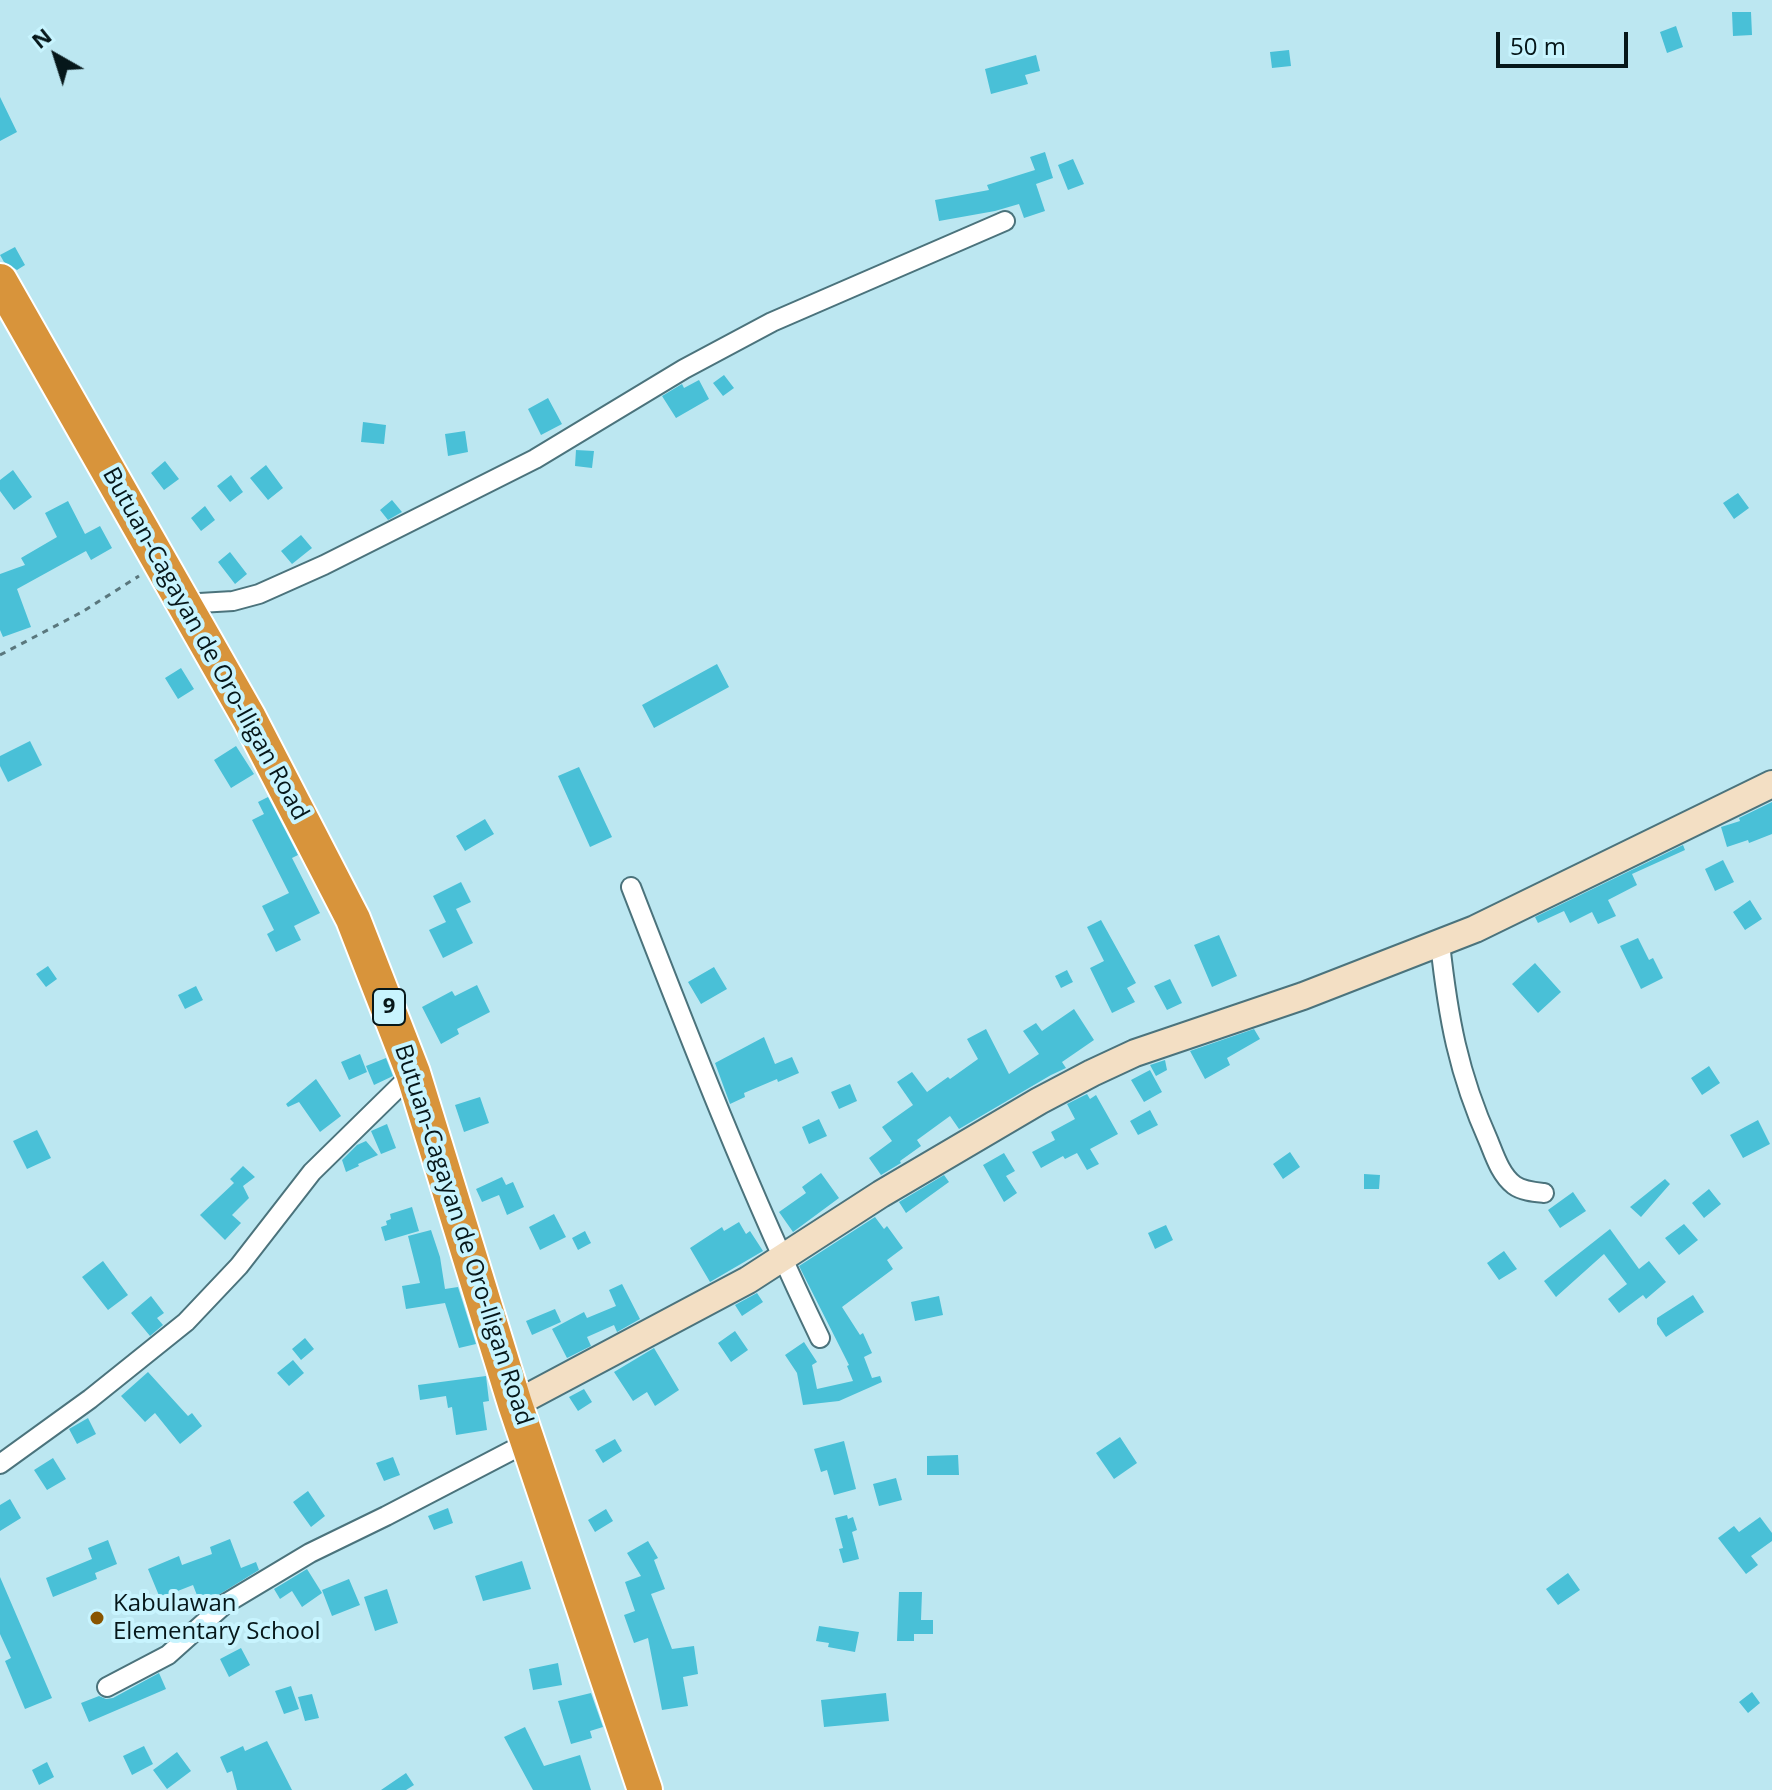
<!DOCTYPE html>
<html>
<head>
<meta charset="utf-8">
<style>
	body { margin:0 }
	#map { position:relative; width:1772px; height:1790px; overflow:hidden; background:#bce7f1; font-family:"Open Sans",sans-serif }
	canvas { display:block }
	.north { position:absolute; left:16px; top:16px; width:80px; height:80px; -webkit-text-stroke:6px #c8f4fe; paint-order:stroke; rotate:321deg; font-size:22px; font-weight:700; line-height:32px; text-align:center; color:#06171a }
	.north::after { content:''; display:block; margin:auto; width:28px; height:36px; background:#06171a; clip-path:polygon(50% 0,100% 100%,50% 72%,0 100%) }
	.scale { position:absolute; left:1496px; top:32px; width:132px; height:36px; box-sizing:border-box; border:4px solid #06171a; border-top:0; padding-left:10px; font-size:24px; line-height:28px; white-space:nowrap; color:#06171a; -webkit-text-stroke:6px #c8f4fe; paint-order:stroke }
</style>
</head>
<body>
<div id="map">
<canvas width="1772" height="1790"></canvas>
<div class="north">N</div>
<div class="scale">50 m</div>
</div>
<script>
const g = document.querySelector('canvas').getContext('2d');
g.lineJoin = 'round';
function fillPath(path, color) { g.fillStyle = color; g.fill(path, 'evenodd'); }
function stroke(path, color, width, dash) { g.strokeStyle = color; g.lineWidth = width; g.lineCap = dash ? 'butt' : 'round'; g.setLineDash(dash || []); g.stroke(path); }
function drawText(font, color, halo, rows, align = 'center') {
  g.font = font + ' "Open Sans",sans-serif'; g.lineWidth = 8; g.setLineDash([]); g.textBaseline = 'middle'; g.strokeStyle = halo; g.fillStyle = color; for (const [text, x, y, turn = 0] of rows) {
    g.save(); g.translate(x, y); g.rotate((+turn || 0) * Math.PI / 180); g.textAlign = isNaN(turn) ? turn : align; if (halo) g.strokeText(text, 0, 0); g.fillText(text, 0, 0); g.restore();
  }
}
fillPath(new Path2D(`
	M 1732,12 L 1751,12 L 1752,35 L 1733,36 Z
	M 1676,26 L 1683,47 L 1667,53 L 1660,32 Z
	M 1289,50 L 1291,66 L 1272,68 L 1270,52 Z
	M 1036,55 L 1040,71 L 1025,75 L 1028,84 L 991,94 L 985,69 Z
	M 0,97 L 17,132 L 0,141 Z
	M 1045,152 L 1053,178 L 1036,184 L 1045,211 L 1024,218 L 1019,204 L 995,211 L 939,221 L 935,200 L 989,190 L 987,185 L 1035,170 L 1030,157 Z
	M 1073,159 L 1084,184 L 1068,190 L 1058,165 Z
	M 15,247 L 25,265 L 17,270 L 4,262 L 0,255 Z
	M 724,375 L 734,388 L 723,396 L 713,383 Z
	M 699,380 L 709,399 L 676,418 L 662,396 L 682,384 L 684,388 Z
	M 548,398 L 562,424 L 541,435 L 528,409 Z
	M 363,422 L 386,425 L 384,444 L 361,442 Z
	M 465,431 L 468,452 L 448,456 L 445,434 Z
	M 576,450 L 594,451 L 592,468 L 575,466 Z
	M 165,461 L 179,479 L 164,490 L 151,473 Z
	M 266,465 L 283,488 L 268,500 L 250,478 Z
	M 13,470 L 32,497 L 14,510 L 0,491 L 0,480 Z
	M 231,475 L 243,492 L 230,502 L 217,486 Z
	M 1738,493 L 1749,508 L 1734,519 L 1723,503 Z
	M 392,500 L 402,512 L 388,520 L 380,510 Z
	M 68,501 L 85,534 L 100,526 L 112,548 L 91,560 L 86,551 L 17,589 L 31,627 L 3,637 L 0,630 L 0,574 L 25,565 L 21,558 L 57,537 L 45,513 Z
	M 205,506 L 215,520 L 201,531 L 191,518 Z
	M 301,535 L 312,548 L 292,564 L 281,551 Z
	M 230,552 L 247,574 L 235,584 L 218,562 Z
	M 717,664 L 729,687 L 654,728 L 642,705 Z
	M 181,668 L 194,689 L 178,699 L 165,678 Z
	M 30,741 L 42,765 L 8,782 L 0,766 L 0,756 Z
	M 236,746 L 254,774 L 231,788 L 214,760 Z
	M 579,767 L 612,837 L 590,847 L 558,776 Z
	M 268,797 L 298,855 L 292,858 L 320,913 L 294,926 L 301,940 L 276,952 L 267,934 L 274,930 L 262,906 L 289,893 L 252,820 L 264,814 L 258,802 Z
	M 1772,802 L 1772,834 L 1749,843 L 1748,840 L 1727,847 L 1721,827 L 1740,821 L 1739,818 Z
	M 485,819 L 494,834 L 465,851 L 456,836 Z
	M 1683,845 L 1685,850 L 1632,874 L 1637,885 L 1608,900 L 1616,916 L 1598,924 L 1592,912 L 1570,923 L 1564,911 L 1538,923 L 1535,917 Z
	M 1723,860 L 1734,882 L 1715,891 L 1705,869 Z
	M 461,882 L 471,902 L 456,909 L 473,943 L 443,958 L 429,930 L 446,922 L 433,896 Z
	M 1750,900 L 1762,919 L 1745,930 L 1733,912 Z
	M 1101,920 L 1136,983 L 1127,988 L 1135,1002 L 1112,1013 L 1090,968 L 1104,961 L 1087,927 Z
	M 1219,935 L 1237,976 L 1212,987 L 1194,945 Z
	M 1638,938 L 1649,960 L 1653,958 L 1663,978 L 1641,989 L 1620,946 Z
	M 1535,963 L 1561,992 L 1538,1013 L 1512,984 Z
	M 48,966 L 57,979 L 46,987 L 36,974 Z
	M 714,967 L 727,989 L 701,1004 L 688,982 Z
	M 1067,970 L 1073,982 L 1061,988 L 1055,976 Z
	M 1170,979 L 1182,1003 L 1167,1010 L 1154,986 Z
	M 477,985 L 490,1012 L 457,1029 L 459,1034 L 441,1044 L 422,1007 L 452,991 L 455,996 Z
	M 196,986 L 203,1000 L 185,1009 L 178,995 Z
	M 1074,1009 L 1094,1040 L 1062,1062 L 1066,1068 L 1051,1075 L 959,1129 L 950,1116 L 917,1140 L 921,1146 L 900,1161 L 901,1163 L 881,1175 L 869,1158 L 892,1141 L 882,1127 L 913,1105 L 897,1082 L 912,1072 L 927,1092 L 948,1077 L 950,1079 L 978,1059 L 967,1039 L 986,1029 L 1009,1074 L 1039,1054 L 1023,1031 L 1036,1023 L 1042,1031 Z
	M 1254,1029 L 1260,1039 L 1227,1058 L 1230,1065 L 1205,1079 L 1190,1051 Z
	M 764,1037 L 775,1064 L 792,1057 L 799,1073 L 778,1082 L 777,1079 L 744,1093 L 745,1097 L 730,1104 L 715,1063 Z
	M 360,1054 L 367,1072 L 349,1080 L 341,1062 Z
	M 386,1058 L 393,1076 L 374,1085 L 366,1066 Z
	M 1165,1060 L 1167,1070 L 1156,1076 L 1150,1065 Z
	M 1709,1066 L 1720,1083 L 1702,1095 L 1691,1078 Z
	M 1150,1070 L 1162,1092 L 1144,1102 L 1131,1080 Z
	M 316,1079 L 341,1116 L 320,1132 L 299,1102 L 288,1107 L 286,1104 Z
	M 850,1084 L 857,1101 L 839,1109 L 831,1092 Z
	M 1087,1094 L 1090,1099 L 1096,1095 L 1118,1134 L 1090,1149 L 1099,1164 L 1087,1170 L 1077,1153 L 1065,1159 L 1063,1156 L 1041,1168 L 1032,1152 L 1055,1140 L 1051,1132 L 1075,1119 L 1067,1104 Z
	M 480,1097 L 489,1123 L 464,1132 L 455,1105 Z
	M 1150,1110 L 1158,1125 L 1138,1135 L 1130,1121 Z
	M 819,1119 L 827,1136 L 809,1144 L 802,1127 Z
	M 1758,1120 L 1770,1144 L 1743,1158 L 1730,1135 Z
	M 387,1124 L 396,1148 L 381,1154 L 371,1131 Z
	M 37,1130 L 51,1158 L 27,1169 L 13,1141 Z
	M 366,1141 L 378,1155 L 358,1164 L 359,1166 L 346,1172 L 342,1160 L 357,1145 Z
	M 1290,1152 L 1300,1167 L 1283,1179 L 1273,1164 Z
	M 1004,1153 L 1015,1171 L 1006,1176 L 1017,1193 L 1004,1202 L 983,1165 Z
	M 243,1166 L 255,1177 L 243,1186 L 249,1198 L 232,1215 L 241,1223 L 225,1240 L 200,1215 L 234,1183 L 230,1179 Z
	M 821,1173 L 839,1198 L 793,1232 L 779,1212 L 806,1193 L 802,1187 Z
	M 1364,1174 L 1380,1175 L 1379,1189 L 1364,1189 Z
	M 944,1175 L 949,1182 L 906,1213 L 899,1202 Z
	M 502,1177 L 506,1185 L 513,1182 L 524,1207 L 507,1215 L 499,1195 L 482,1202 L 476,1189 Z
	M 1665,1179 L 1670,1184 L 1641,1217 L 1630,1207 Z
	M 1709,1189 L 1721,1204 L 1704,1218 L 1692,1203 Z
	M 1573,1192 L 1586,1211 L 1560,1228 L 1548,1210 Z
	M 412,1207 L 419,1231 L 385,1241 L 381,1227 L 387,1225 L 386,1221 L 391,1219 L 390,1214 Z
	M 554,1214 L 566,1237 L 540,1250 L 529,1227 Z
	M 875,1217 L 884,1229 L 887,1226 L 903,1248 L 887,1260 L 893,1269 L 842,1307 L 860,1335 L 863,1333 L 872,1353 L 864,1357 L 872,1378 L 880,1376 L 882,1382 L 839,1401 L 803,1405 L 797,1373 L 785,1355 L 804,1342 L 817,1362 L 812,1365 L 817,1389 L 853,1381 L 847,1366 L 849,1365 L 799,1266 Z
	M 739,1222 L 746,1234 L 750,1231 L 763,1251 L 710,1282 L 690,1248 L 722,1227 L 724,1231 Z
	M 1684,1224 L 1698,1240 L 1679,1255 L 1665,1238 Z
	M 1166,1225 L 1173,1240 L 1155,1249 L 1148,1233 Z
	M 1610,1229 L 1639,1269 L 1649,1261 L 1666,1282 L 1646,1299 L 1643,1295 L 1619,1313 L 1608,1299 L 1627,1284 L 1604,1254 L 1556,1297 L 1544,1281 Z
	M 431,1230 L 440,1257 L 445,1289 L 458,1287 L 476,1344 L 459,1348 L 445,1303 L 406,1309 L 402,1286 L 420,1283 L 408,1236 Z
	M 585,1231 L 591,1243 L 578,1250 L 572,1238 Z
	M 1504,1251 L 1517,1269 L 1499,1280 L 1487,1263 Z
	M 103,1261 L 128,1295 L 108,1310 L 82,1277 Z
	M 622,1284 L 640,1319 L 617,1332 L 614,1325 L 587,1337 L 591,1346 L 567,1358 L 552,1329 L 584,1312 L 587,1318 L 616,1306 L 609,1290 Z
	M 757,1293 L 763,1302 L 742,1316 L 735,1305 Z
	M 1693,1295 L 1704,1312 L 1666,1337 L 1657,1324 L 1657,1318 Z
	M 151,1296 L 164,1313 L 157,1318 L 163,1325 L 150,1336 L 131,1313 Z
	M 939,1296 L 943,1315 L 915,1321 L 911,1302 Z
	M 555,1309 L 561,1322 L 532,1335 L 526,1321 Z
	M 735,1331 L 748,1350 L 731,1362 L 718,1343 Z
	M 305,1338 L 314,1349 L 301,1360 L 292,1349 Z
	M 654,1348 L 679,1390 L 655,1406 L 647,1392 L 633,1401 L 614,1372 Z
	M 293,1360 L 304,1373 L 289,1386 L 277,1373 Z
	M 148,1372 L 188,1416 L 192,1413 L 202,1426 L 180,1444 L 155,1413 L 145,1422 L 121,1396 Z
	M 486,1376 L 489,1401 L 483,1402 L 487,1430 L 456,1435 L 452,1407 L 448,1408 L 446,1396 L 420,1400 L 418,1385 Z
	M 584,1389 L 592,1402 L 578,1411 L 569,1397 Z
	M 88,1418 L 96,1434 L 77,1444 L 69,1429 Z
	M 1120,1437 L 1137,1463 L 1114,1479 L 1096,1453 Z
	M 615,1439 L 622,1451 L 603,1463 L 595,1450 Z
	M 844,1441 L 856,1489 L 834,1495 L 827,1470 L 821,1472 L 814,1449 Z
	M 958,1455 L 959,1475 L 927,1475 L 927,1456 Z
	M 393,1457 L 400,1475 L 384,1481 L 376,1463 Z
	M 53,1458 L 66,1479 L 47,1490 L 34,1470 Z
	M 896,1478 L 902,1500 L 879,1506 L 873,1484 Z
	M 308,1491 L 325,1516 L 311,1527 L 293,1502 Z
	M 10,1499 L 21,1518 L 0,1531 L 0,1505 Z
	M 448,1508 L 453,1523 L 434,1530 L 428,1516 Z
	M 606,1509 L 613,1521 L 595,1532 L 588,1520 Z
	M 847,1515 L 848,1519 L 853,1517 L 857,1530 L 852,1532 L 859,1559 L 843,1563 L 839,1549 L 843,1548 L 835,1518 Z
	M 1760,1517 L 1772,1533 L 1772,1541 L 1751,1556 L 1758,1565 L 1746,1574 L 1718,1538 L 1734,1526 L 1739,1532 Z
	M 230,1539 L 241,1568 L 256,1562 L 259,1570 L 215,1597 L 200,1603 L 193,1585 L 160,1598 L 148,1569 L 179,1556 L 182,1565 L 212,1554 L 210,1547 Z
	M 108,1540 L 117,1564 L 95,1573 L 97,1579 L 53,1597 L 46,1578 L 92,1559 L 88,1548 Z
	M 648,1541 L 658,1558 L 654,1560 L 665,1589 L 651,1594 L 672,1649 L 694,1646 L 698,1674 L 683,1677 L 688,1706 L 662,1710 L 648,1638 L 634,1643 L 624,1615 L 635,1611 L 625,1582 L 641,1576 L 627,1553 Z
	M 522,1561 L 531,1589 L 483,1601 L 475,1576 Z
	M 307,1569 L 322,1593 L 302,1607 L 292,1591 L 280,1599 L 274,1589 Z
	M 1568,1573 L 1580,1590 L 1558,1605 L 1546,1589 Z
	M 0,1577 L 52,1698 L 25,1709 L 5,1661 L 11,1658 L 0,1634 Z
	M 349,1579 L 360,1605 L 332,1616 L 322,1590 Z
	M 387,1589 L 398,1623 L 375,1631 L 364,1597 Z
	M 899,1592 L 922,1592 L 921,1620 L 933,1620 L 933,1634 L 914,1634 L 914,1641 L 897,1641 Z
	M 819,1626 L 859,1632 L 855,1652 L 828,1647 L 829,1643 L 816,1641 Z
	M 241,1648 L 250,1665 L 229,1677 L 220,1659 Z
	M 558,1663 L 562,1685 L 533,1690 L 529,1669 Z
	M 159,1673 L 166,1689 L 89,1722 L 81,1703 L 99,1696 L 106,1699 L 113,1698 Z
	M 291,1686 L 299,1709 L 284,1714 L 275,1691 Z
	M 1752,1692 L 1760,1703 L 1748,1713 L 1739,1702 Z
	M 591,1693 L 603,1727 L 590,1731 L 592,1738 L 571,1744 L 558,1701 Z
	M 886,1693 L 889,1721 L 824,1727 L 821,1700 Z
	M 312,1694 L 319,1718 L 305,1721 L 298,1697 Z
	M 525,1727 L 544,1766 L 580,1755 L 591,1790 L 533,1790 L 504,1737 Z
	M 267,1741 L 292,1790 L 237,1790 L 232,1771 L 227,1773 L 220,1757 L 243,1746 L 245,1751 Z
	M 144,1746 L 153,1764 L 132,1775 L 123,1756 Z
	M 177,1752 L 191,1771 L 167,1789 L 153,1770 Z
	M 47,1762 L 54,1777 L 39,1785 L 32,1770 Z
	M 406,1773 L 414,1785 L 406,1790 L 381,1790 Z`), '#49c0d7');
const street = new Path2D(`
	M 183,604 L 233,601 L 259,594 L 324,565 L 535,459 L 684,369 L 772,322 L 1005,221
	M 631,887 C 690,1039 749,1191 820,1338
	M 1440,943 C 1448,1017 1458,1073 1489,1142 C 1495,1157 1501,1175 1514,1185 C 1522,1191 1534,1192 1544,1193
	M 0,1464 L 90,1399 L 186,1322 L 239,1266 L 312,1172 L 413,1073
	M 107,1687 L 168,1655 L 225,1604 L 310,1553 L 386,1516 L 528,1442`);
const secondary = new Path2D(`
	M 515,1404 L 748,1280 L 881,1194 L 1039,1101 L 1092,1073 L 1135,1053 L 1303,996 L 1475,929 L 1772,784`);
const highway = new Path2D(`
	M 0,281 L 249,718 L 353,919 L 413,1073 L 515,1404 L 645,1790`);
stroke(street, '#4b737c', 22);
stroke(secondary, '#4b737c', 30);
stroke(highway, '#fff', 38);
stroke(new Path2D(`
	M 0,655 L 82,612 L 139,576`), '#5a777d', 3, [6, 6]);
stroke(street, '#fff', 18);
stroke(secondary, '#f3dfc4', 26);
stroke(highway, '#d8943b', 34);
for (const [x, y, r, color] of [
	[97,1618,8,"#895500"]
]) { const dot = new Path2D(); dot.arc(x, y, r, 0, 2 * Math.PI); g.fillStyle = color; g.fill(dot); stroke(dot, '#c8f4fe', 3); }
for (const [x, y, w] of [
	[389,1007,32]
]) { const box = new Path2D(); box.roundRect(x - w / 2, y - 18, w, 36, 6); g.fillStyle = '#c8f4fe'; g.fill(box); stroke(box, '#06171a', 2); }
drawText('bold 22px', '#06171a', null, [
	["9",389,1007]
]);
drawText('24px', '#06171a', '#c8f4fe', [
	["Butuan-Cagayan de Oro-Iligan Road",205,644,61],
	["Butuan-Cagayan de Oro-Iligan Road",463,1235,72]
]);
drawText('24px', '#06171a', '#c8f4fe', [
	["Kabulawan",113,1604],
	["Elementary School",113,1632]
], 'left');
</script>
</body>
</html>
